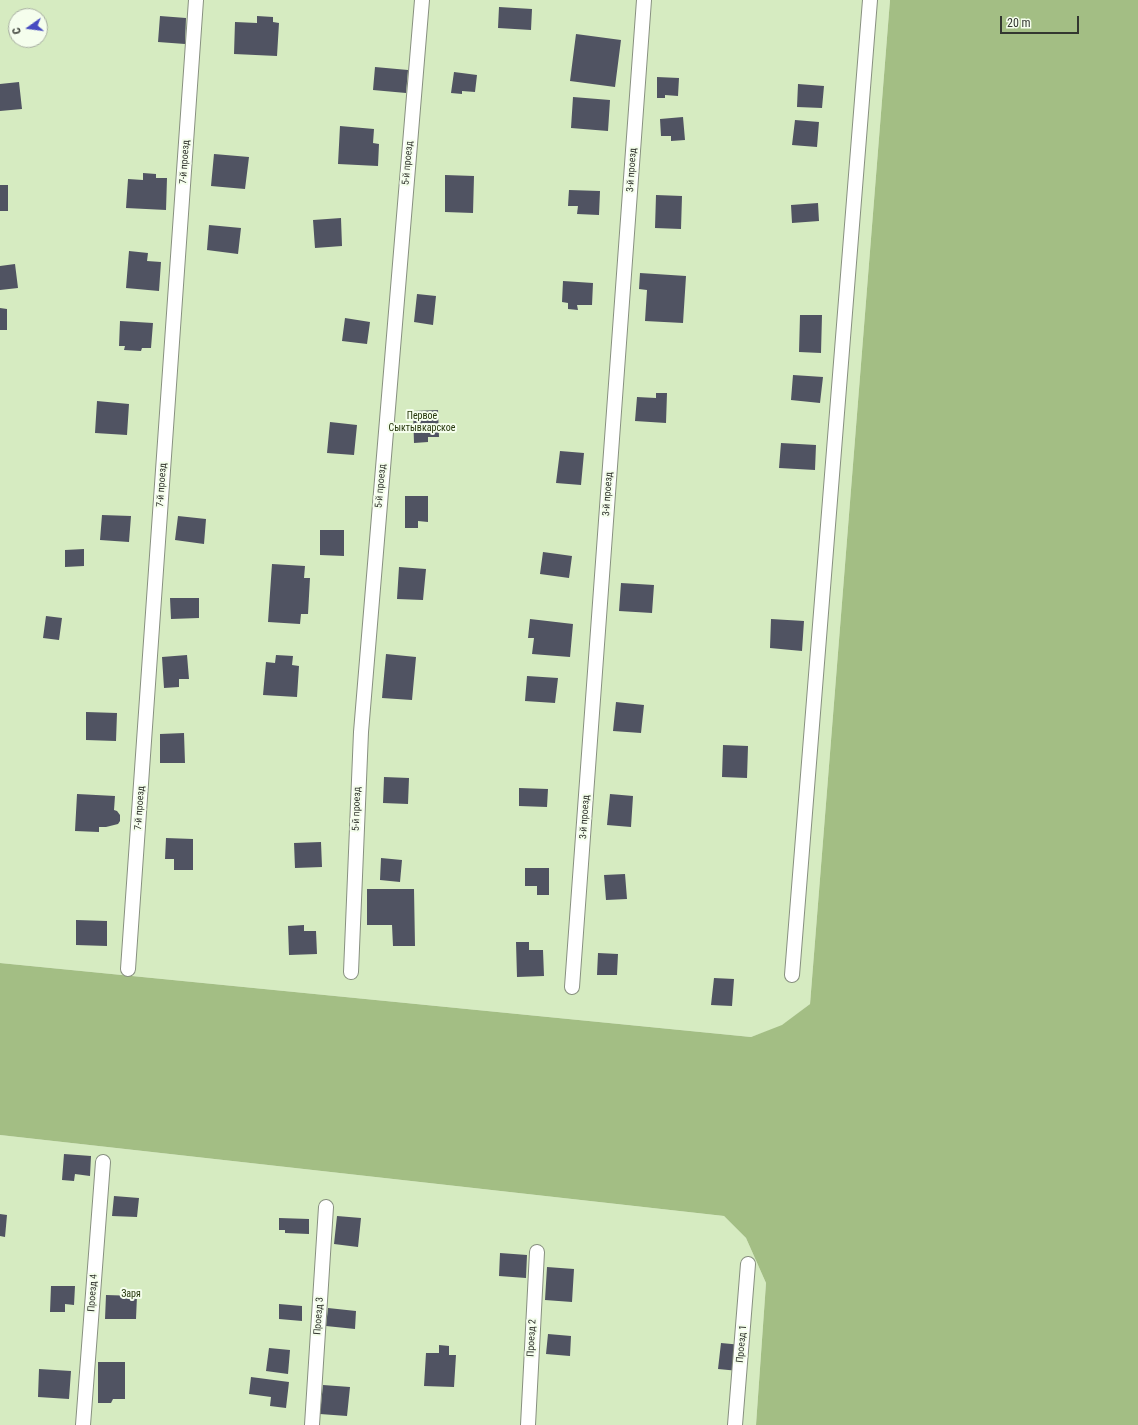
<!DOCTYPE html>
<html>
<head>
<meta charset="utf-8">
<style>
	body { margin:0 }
	#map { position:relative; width:1138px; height:1425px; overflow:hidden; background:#f5feed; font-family:"Roboto Condensed",sans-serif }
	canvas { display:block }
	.north { position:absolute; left:8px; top:8px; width:40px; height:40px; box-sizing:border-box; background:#f5feed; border:1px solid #a7aea1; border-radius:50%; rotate:256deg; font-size:11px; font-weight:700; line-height:16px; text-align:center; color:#333730 }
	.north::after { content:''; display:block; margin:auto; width:14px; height:18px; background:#464bc1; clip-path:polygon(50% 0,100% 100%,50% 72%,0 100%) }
	.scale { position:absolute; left:1000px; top:16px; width:79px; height:18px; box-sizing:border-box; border:2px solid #333730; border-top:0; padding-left:5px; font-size:12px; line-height:14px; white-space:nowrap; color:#333730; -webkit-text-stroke:3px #f5feed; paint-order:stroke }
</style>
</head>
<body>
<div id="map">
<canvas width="1138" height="1425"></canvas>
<div class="north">С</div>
<div class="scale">20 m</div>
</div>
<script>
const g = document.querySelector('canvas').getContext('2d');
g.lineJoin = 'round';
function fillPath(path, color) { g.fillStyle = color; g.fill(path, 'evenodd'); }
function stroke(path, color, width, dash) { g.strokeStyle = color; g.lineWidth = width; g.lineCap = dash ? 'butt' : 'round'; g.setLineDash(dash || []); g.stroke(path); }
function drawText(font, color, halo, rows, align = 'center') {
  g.font = font + ' "Roboto Condensed",sans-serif'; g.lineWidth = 4; g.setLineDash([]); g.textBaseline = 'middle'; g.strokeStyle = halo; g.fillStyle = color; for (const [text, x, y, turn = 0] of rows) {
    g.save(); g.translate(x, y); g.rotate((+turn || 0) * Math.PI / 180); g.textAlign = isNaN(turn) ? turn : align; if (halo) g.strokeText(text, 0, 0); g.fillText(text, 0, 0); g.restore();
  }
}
fillPath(new Path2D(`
	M 0,0 L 890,0 L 810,1004 L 782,1026 L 751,1037 L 0,963 ZM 16,16 L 40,16 L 40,40 L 16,40 Z
	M 0,1135 L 724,1216 L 746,1238 L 766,1283 L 756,1425 L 0,1425 Z`), '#d6ebc1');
fillPath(new Path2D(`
	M 890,0 L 1138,0 L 1138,1425 L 756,1425 L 766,1283 L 746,1238 L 724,1216 L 0,1135 L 0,963 L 751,1037 L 782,1025 L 810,1004 Z`), '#a3be84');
fillPath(new Path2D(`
	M 499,7 L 532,9 L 531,30 L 498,28 Z
	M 160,16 L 186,18 L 185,44 L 158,42 Z
	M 257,16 L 273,17 L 273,22 L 279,23 L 277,56 L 234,54 L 235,22 L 257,23 Z
	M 576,34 L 621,40 L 615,87 L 570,81 Z
	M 375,67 L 408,70 L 406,93 L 373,90 Z
	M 454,72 L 477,75 L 475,92 L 462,91 L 462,94 L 451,93 Z
	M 657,77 L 679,78 L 678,96 L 665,95 L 665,98 L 657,98 Z
	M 19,82 L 22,109 L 0,111 L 0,84 Z
	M 798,84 L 824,86 L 822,108 L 797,107 Z
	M 573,97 L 610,100 L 608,131 L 571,128 Z
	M 683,117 L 685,140 L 671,141 L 671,136 L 661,136 L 660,119 Z
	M 795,120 L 819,122 L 817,147 L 792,145 Z
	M 340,126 L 374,129 L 373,143 L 379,144 L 378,166 L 338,164 Z
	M 214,154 L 249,157 L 245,189 L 211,186 Z
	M 143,173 L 156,174 L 156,178 L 167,178 L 166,210 L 126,208 L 128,179 L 143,180 Z
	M 445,175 L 474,176 L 473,213 L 445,212 Z
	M 0,185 L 8,185 L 8,211 L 0,211 Z
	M 569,190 L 600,191 L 599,215 L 577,214 L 578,206 L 568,206 Z
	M 656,195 L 682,196 L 681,229 L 655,228 Z
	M 818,203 L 819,221 L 792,223 L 791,205 Z
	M 341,218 L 342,246 L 315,248 L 313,220 Z
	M 209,225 L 241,228 L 238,254 L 207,250 Z
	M 129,251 L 148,253 L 147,261 L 161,262 L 159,291 L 126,288 Z
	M 15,264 L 18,288 L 0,290 L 0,266 Z
	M 640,273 L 686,276 L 683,323 L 645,321 L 647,290 L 639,289 Z
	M 563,281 L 593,283 L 592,305 L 577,305 L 578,310 L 568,309 L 568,303 L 562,302 Z
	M 417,294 L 436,296 L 433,325 L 414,322 Z
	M 0,308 L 7,309 L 7,330 L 0,330 Z
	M 800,315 L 822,315 L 821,353 L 799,352 Z
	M 345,318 L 370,322 L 367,344 L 342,341 Z
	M 120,321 L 153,323 L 151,348 L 142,348 L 141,351 L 124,350 L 125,346 L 119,346 Z
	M 793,375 L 823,377 L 820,403 L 791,400 Z
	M 656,393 L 667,393 L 666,423 L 635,421 L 637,397 L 656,398 Z
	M 97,401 L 129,404 L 127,435 L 95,433 Z
	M 438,410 L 439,437 L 428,437 L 428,442 L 414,443 L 413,411 Z
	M 330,422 L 357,425 L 354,455 L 327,453 Z
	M 781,443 L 816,445 L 815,470 L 779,468 Z
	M 560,451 L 584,453 L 581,485 L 556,483 Z
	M 405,496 L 428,496 L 428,522 L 418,521 L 418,528 L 405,528 Z
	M 102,515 L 131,516 L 129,542 L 100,540 Z
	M 178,516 L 206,519 L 204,544 L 175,540 Z
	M 320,530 L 344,530 L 344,556 L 320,555 Z
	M 84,549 L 84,566 L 65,567 L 65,550 Z
	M 543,552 L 572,556 L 569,578 L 540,574 Z
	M 272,564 L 305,566 L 304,578 L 310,578 L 308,614 L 301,614 L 300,624 L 268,622 Z
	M 399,567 L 426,569 L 423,600 L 397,599 Z
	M 621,583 L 654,585 L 652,613 L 619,611 Z
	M 170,598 L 199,598 L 199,618 L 171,619 Z
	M 46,616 L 62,618 L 59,640 L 43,638 Z
	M 530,619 L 573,624 L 570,657 L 532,654 L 534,638 L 528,638 Z
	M 771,619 L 804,621 L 802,651 L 770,648 Z
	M 386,654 L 416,657 L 412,700 L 382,698 Z
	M 187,655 L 189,679 L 179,679 L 179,687 L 164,688 L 162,657 Z
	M 276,655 L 293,656 L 292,665 L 299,666 L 297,697 L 263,695 L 266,662 L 275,663 Z
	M 527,676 L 558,678 L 555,703 L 525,701 Z
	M 616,702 L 644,705 L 641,733 L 613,731 Z
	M 86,712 L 117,713 L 116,741 L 86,740 Z
	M 184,733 L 185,763 L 160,763 L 160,734 Z
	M 723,745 L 748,746 L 747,778 L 722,777 Z
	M 384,777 L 409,778 L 408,804 L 383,803 Z
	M 519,788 L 548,789 L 547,807 L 519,806 Z
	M 77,794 L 115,796 L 114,810 L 117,811 L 120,815 L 120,821 L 118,824 L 106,827 L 99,827 L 99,832 L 75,831 Z
	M 610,794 L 633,796 L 631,827 L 607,825 Z
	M 166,838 L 193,839 L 193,870 L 174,870 L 174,859 L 165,859 Z
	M 321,842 L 322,867 L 295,868 L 294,843 Z
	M 381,858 L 402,860 L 400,882 L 380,880 Z
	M 525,868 L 549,868 L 549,895 L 537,895 L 537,886 L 525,886 Z
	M 625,874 L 627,899 L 606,900 L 604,875 Z
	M 367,889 L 414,889 L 415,946 L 393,946 L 392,925 L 367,925 Z
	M 76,920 L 107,921 L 107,946 L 76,945 Z
	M 304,925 L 304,931 L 316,931 L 317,954 L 289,955 L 288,926 Z
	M 516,942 L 529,942 L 529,950 L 543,950 L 544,976 L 517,977 Z
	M 598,953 L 618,954 L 617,975 L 597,975 Z
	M 714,978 L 734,979 L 732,1006 L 711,1005 Z
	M 64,1154 L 91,1156 L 90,1176 L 75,1174 L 74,1181 L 62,1180 Z
	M 114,1196 L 139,1198 L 137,1217 L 112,1216 Z
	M 0,1214 L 7,1215 L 5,1237 L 0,1236 Z
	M 337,1216 L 361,1218 L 358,1247 L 334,1244 Z
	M 279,1218 L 309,1219 L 309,1234 L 285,1233 L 285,1230 L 279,1230 Z
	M 500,1253 L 527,1255 L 526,1278 L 499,1276 Z
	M 547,1267 L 574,1269 L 572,1302 L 545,1300 Z
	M 51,1286 L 75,1286 L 74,1305 L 65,1304 L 65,1312 L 50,1312 Z
	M 106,1295 L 137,1296 L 136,1319 L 105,1319 Z
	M 279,1304 L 302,1306 L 302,1321 L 279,1319 Z
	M 328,1308 L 356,1311 L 355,1329 L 326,1326 Z
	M 548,1334 L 571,1336 L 570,1356 L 546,1354 Z
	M 721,1343 L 742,1345 L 739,1371 L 718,1369 Z
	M 439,1345 L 449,1346 L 449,1355 L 456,1355 L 454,1387 L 424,1386 L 426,1353 L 439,1353 Z
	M 269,1348 L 290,1350 L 288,1374 L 266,1371 Z
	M 98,1362 L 125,1362 L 125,1399 L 113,1399 L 111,1403 L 98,1403 Z
	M 39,1369 L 71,1371 L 69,1399 L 38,1397 Z
	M 251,1377 L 289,1382 L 286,1408 L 270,1406 L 271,1397 L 249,1394 Z
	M 323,1385 L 350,1387 L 347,1416 L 320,1414 Z`), '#505362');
const lane = new Path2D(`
	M 128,969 L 196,0
	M 351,972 L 361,732 L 422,0
	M 792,975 L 870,0
	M 572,987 L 644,0
	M 83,1425 L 103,1162
	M 312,1425 L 326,1207
	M 528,1425 L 537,1252
	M 735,1425 L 748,1264`);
stroke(lane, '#889080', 16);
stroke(lane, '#fff', 14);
drawText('10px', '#333730', '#f5feed', [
	["7-й проезд",185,162,-86],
	["5-й проезд",408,163,-85],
	["3-й проезд",632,170,-86],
	["7-й проезд",162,485,-86],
	["5-й проезд",381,486,-85],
	["3-й проезд",608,494,-86],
	["7-й проезд",140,808,-86],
	["5-й проезд",357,809,-88],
	["3-й проезд",585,817,-86],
	["Проезд 4",93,1293,-86],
	["Проезд 3",319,1316,-86],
	["Проезд 2",532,1338,-87],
	["Проезд 1",742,1344,-85]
]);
drawText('10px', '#25360b', '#f5feed', [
	["Первое",422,416],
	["Сыктывкарское",422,428],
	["Заря",131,1294]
]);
</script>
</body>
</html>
